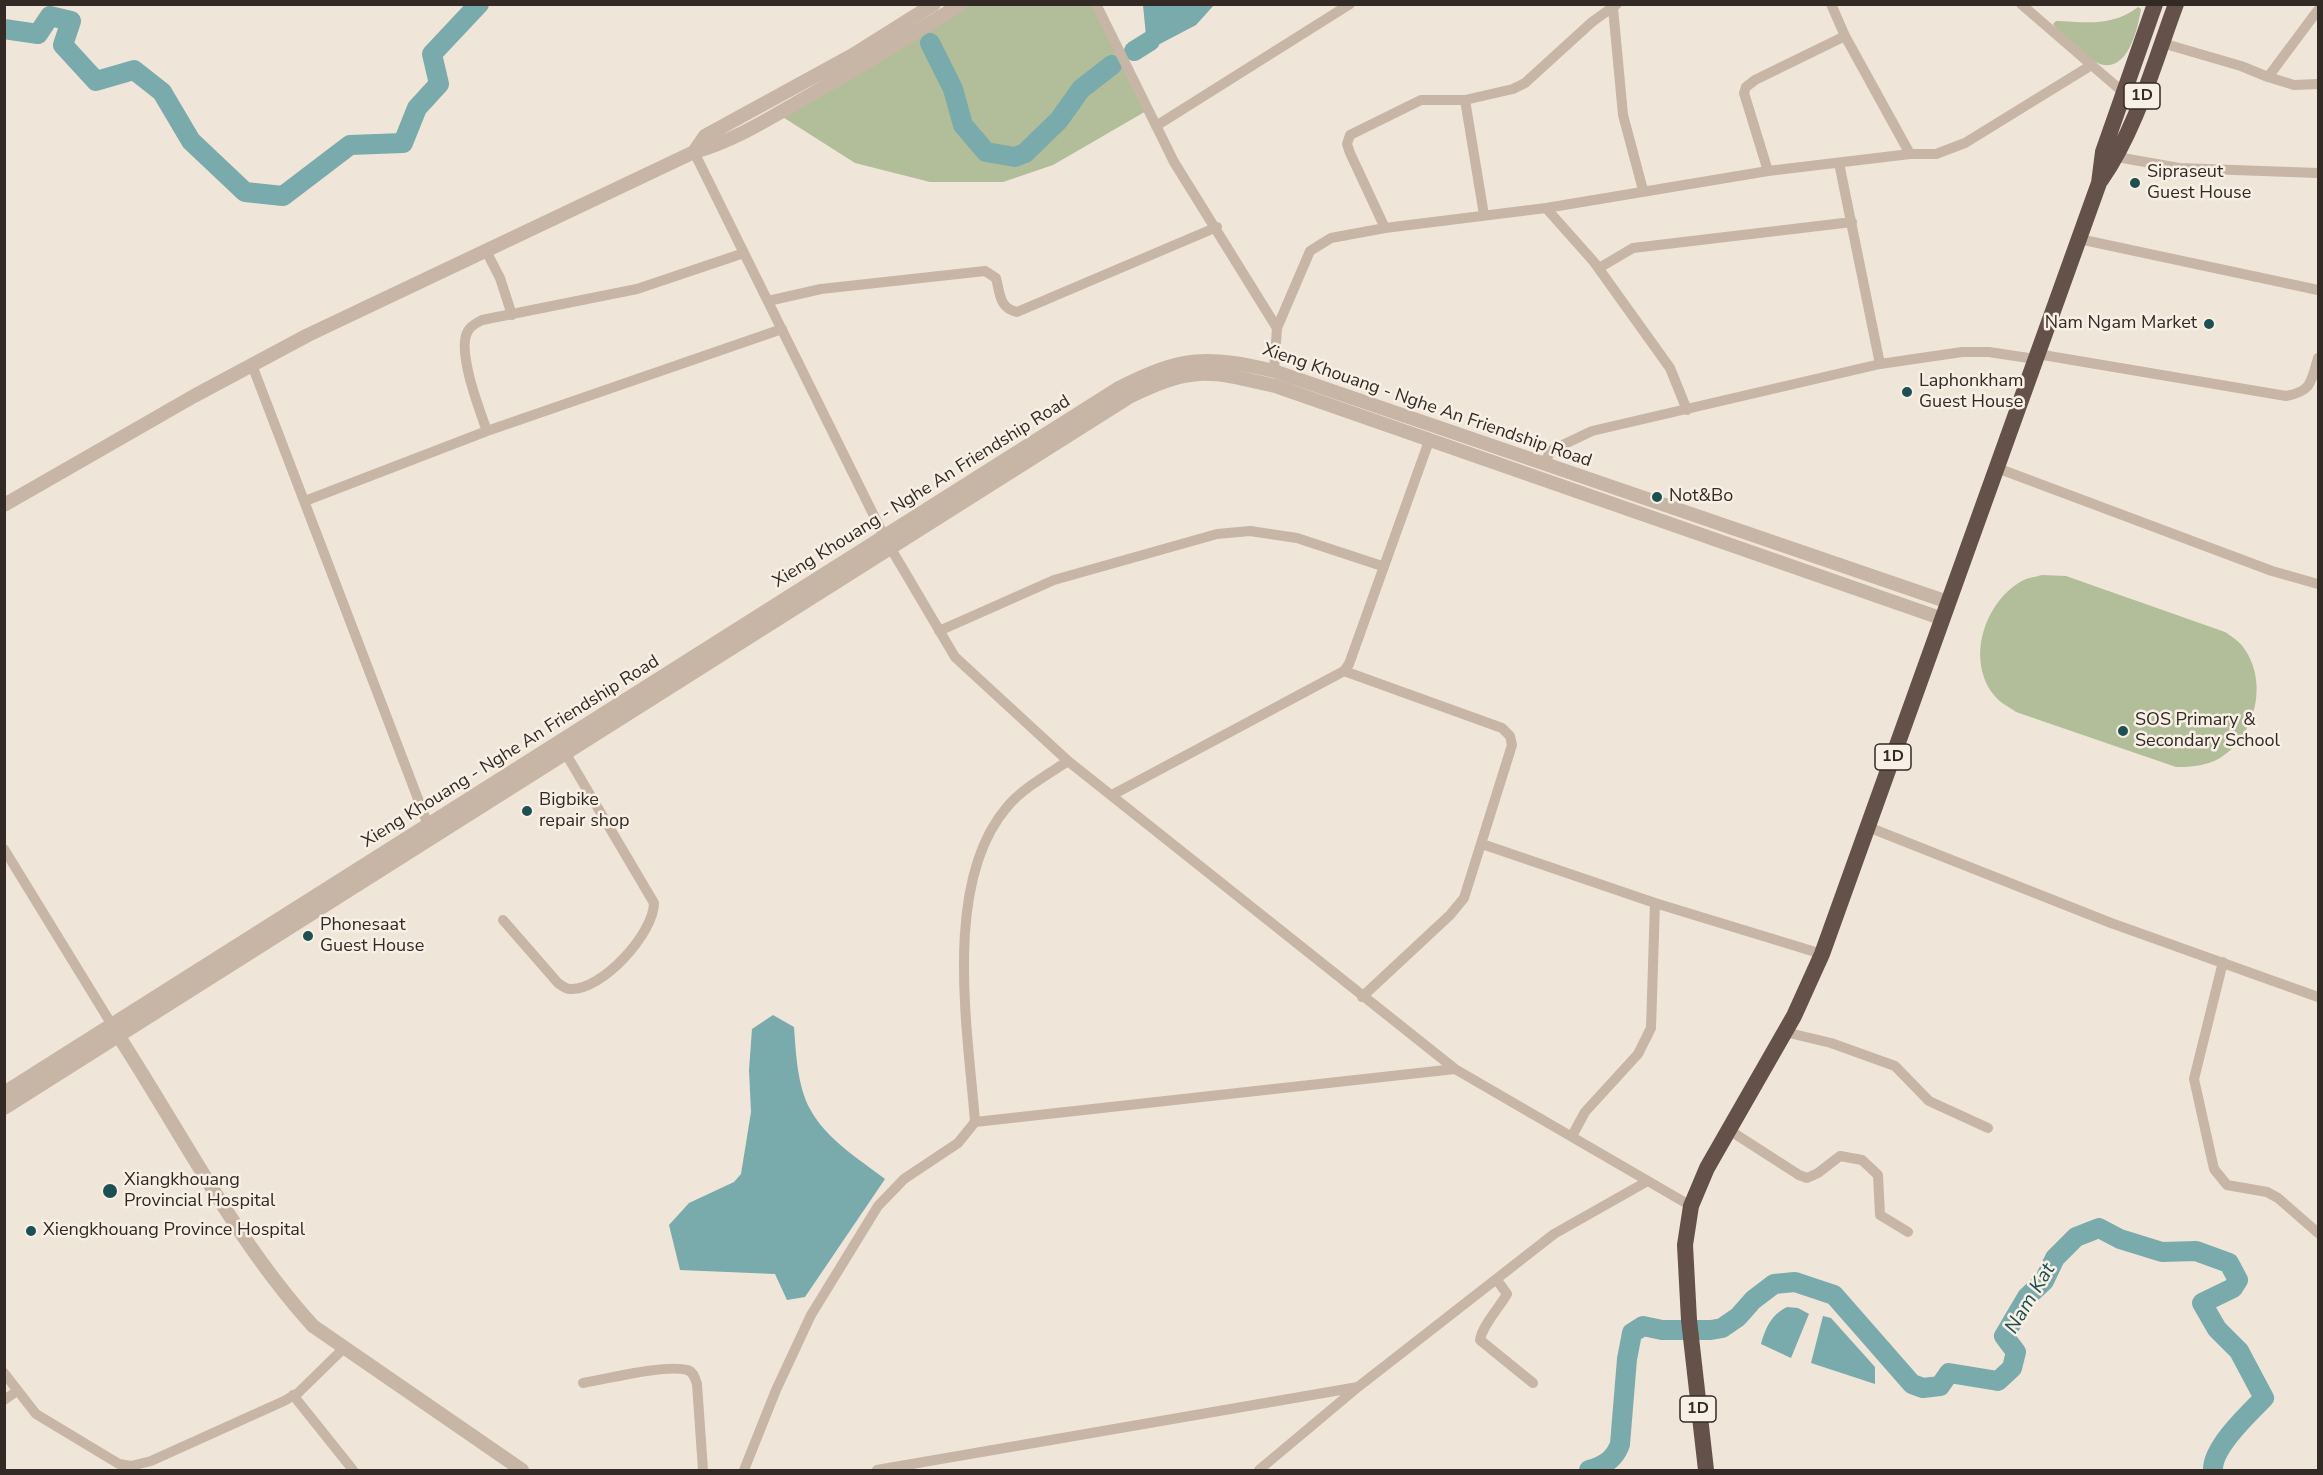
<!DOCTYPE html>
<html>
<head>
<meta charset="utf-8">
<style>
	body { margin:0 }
	#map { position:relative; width:2323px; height:1475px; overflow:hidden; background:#f0e5d9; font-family:"Nunito Sans",sans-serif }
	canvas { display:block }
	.frame { position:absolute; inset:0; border:6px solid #332a26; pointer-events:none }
</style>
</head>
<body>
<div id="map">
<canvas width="2323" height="1475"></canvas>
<div class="frame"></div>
</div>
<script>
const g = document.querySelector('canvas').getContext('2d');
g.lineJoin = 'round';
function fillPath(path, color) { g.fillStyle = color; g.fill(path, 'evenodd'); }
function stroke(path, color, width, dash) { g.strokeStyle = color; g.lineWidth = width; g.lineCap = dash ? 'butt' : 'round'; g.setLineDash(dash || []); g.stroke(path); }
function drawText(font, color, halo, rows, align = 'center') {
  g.font = font + ' "Nunito Sans",sans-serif'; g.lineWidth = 5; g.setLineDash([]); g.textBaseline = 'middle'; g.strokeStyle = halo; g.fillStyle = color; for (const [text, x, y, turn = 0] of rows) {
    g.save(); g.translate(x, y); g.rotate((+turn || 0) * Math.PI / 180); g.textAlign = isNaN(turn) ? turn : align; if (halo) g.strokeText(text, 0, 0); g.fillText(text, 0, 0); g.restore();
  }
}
fillPath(new Path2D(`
	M 961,4 L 1096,5 L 1148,110 L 1053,165 L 1003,182 L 930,182 L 855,163 L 778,114 Z
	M 2138,7 L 2141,9 C 2138,28 2128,73 2100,64 C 2092,61 2085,53 2078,47 C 2069,40 2059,33 2053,24 L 2056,21 C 2086,22 2112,27 2138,7 Z
	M 2042,575 L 2066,576 L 2225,632 C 2231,636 2239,641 2243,647 C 2269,681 2256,736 2220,758 C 2206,766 2192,767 2176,767 L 2016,712 C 2009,707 1999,702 1994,695 C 1966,660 1984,604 2020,582 C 2026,578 2035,577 2042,575 Z`), '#b2be99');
fillPath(new Path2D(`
	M 1143,5 L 1143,4 L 1214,5 L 1196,25 L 1156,46 L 1146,36 Z
	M 773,1015 L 794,1027 C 796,1053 797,1085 810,1109 C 826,1139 859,1159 885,1179 L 805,1297 L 787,1300 L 775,1274 L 680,1270 L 669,1225 L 689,1203 L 734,1182 L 741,1174 L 751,1112 L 749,1070 L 752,1029 Z
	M 1787,1307 L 1798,1308 L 1809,1314 L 1791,1358 L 1761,1344 C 1766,1327 1771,1315 1787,1307 Z
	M 1823,1316 L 1831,1318 L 1875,1367 L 1875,1384 L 1811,1363 Z`), '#79aaac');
stroke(new Path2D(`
	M 4,29 L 38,34 L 50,16 L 71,21 L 63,45 L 96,81 L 134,70 L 162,92 L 191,141 L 245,192 L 283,196 L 350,145 L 403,143 L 417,108 L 439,84 L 432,54 L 479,4
	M 930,43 L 953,89 L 963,125 L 986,152 L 1015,157 L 1025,153 L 1059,120 L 1081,89 L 1112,65
	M 1134,51 L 1150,41
	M 1589,1470 C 1604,1466 1615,1459 1620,1444 L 1627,1359 L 1632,1333 L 1643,1326 L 1662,1330 L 1711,1330 L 1722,1328 L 1738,1317 L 1753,1300 L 1774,1284 L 1795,1282 L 1834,1295 L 1912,1384 L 1923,1388 L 1940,1386 L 1949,1373 L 1998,1381 L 2012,1368 L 2016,1352 L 2004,1336 L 2027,1297 L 2044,1281 L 2055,1258 L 2076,1237 L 2099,1228 L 2120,1239 L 2162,1252 L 2196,1251 L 2229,1263 L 2238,1280 L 2233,1288 L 2202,1303 L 2217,1329 L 2239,1351 L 2264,1398 C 2248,1414 2212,1448 2213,1470`), '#79aaac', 20);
stroke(new Path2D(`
	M 1096,4 L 1174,162 L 1277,328 L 1274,371
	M 1831,4 L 1845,36 L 1910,154
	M 2021,4 L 2124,93
	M 1613,8 L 1623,115 L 1643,190
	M 2318,10 L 2268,77 L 2294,85 L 2318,84
	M 2162,43 L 2241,66 L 2268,77
	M 1465,100 L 1484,215
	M 1156,126 L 1350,4
	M 694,152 L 884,536
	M 2117,157 L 2179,168 L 2318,173
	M 1839,163 L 1880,364
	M 1768,171 L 1744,93 L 1746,87 L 1755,80 L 1845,36
	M 1546,208 L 1594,262 L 1670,368 L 1687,410
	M 1385,228 L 1350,153 L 1347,144 L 1350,135 L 1421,100 L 1465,100 L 1513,89 L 1525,83 L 1592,22 L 1617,4
	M 2079,239 L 2318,290
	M 485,249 L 500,278 L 512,315
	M 1599,268 L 1633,248 L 1852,222
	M 768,301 L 821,289 L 985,271 L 996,278 C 1000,293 999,308 1017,312 L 1217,227
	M 1277,328 L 1310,251 L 1331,238 L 1385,228 L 1546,208 L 1768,171 L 1910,154 L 1936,154 L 1965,143 L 2090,66
	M 2037,354 L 2286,396 C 2312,391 2311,382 2318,358
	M 252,365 L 428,825
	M 487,431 C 480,411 456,350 468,331 C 471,325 477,323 482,320 L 637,289 L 744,253
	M 1543,464 L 1552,450 L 1592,431 L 1880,364 L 1962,352 L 1989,352 L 2035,359
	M 1997,468 L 2272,571 L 2318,584
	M 305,501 L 487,431 L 782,329
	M 890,547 L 955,657 L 1068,761 L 1455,1069 L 1691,1206
	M 939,631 L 1054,580 L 1217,534 L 1250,531 L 1297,538 L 1382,566
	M 1344,671 L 1502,728 L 1510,736 L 1512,745 L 1464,898 L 1450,915 L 1362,997
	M 1112,795 L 1344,671 L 1349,664 L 1429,441
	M 1868,827 L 2111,923 L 2318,997
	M 1482,844 L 1655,903 L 1822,954
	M 4,849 L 112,1025
	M 503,920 L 558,983 C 561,985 566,989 570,989 C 602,991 654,933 654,903 L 566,754
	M 2223,962 L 2194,1079 L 2214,1169 L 2227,1185 L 2267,1192 L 2278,1198 L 2318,1233
	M 1785,1032 L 1831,1043 L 1895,1066 L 1929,1101 L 1988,1128
	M 975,1122 L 1455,1069
	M 1729,1130 L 1799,1175 L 1807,1178 L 1818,1173 L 1840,1156 L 1862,1160 L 1878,1175 L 1880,1215 L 1908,1232
	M 1572,1136 L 1585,1112 L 1638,1054 L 1651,1028 L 1655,903
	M 1497,1280 L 1507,1294 C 1499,1308 1482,1326 1480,1340 L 1533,1383
	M 4,1373 L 36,1414 L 119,1464 L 131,1466 L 151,1461 L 284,1401 L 298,1393 L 343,1349
	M 583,1383 C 606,1379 667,1364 687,1370 C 693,1371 695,1378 697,1384 L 703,1470
	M 293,1395 L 353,1470
	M 4,1400 L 17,1391
	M 744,1470 L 776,1390 L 811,1315 L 878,1206 L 904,1179 L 958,1143 L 975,1122 C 968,1030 942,883 1007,807 C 1023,788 1047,775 1068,761
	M 877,1470 L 1358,1387
	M 1259,1470 L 1358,1387 L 1554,1234 L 1646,1182`), '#c7b5a5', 10);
stroke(new Path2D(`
	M 694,152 L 705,136 L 853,55 L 934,4
	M 4,505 L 194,396 L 308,335 L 694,152 C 731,142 765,121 798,102 C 853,71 907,38 961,4
	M 114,1029 C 179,1128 233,1238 313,1326 L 522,1470
	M 4,1093 L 1119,388 C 1182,356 1206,355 1274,371 L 1948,602
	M 4,1108 L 1129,397 C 1193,366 1207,370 1275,386 L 1943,619`), '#c7b5a5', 14);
stroke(new Path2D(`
	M 2101,180 C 2137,128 2154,63 2176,4
	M 1706,1470 L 1689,1320 L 1685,1245 L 1691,1206 L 1707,1168 L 1794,1016 L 1822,954 L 2099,183 L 2103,152 L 2155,4`), '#64524a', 16);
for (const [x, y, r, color] of [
	[2135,183,6,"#1d5053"],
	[2209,324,6,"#1d5053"],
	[1907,392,6,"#1d5053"],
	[1657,497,6,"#1d5053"],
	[2123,731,6,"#1d5053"],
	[527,811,6,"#1d5053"],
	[308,936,6,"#1d5053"],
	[110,1191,8,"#1d5053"],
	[31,1231,6,"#1d5053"]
]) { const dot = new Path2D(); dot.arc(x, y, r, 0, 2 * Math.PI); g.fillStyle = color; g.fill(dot); stroke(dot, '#f8efe5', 2); }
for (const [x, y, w] of [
	[2142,96,36],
	[1893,757,36],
	[1698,1409,36]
]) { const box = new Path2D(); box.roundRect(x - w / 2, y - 13, w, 26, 4.5); g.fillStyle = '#f8efe5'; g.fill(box); stroke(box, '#332a26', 1.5); }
drawText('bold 16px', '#332a26', null, [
	["1D",2142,96],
	["1D",1893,757],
	["1D",1698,1409]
]);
drawText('18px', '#332a26', '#f8efe5', [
	["Sipraseut",2147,173],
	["Guest House",2147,194],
	["Nam Ngam Market",2197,324,"right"],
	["Laphonkham",1919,382],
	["Guest House",1919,403],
	["Not&Bo",1669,497],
	["SOS Primary &",2135,721],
	["Secondary School",2135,742],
	["Bigbike",539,801],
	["repair shop",539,822],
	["Phonesaat",320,926],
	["Guest House",320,947],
	["Xiangkhouang",124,1181],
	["Provincial Hospital",124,1202],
	["Xiengkhouang Province Hospital",43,1231]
], 'left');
drawText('18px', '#332a26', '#f8efe5', [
	["Xieng Khouang - Nghe An Friendship Road",1427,406,19],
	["Xieng Khouang - Nghe An Friendship Road",922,492,-32],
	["Xieng Khouang - Nghe An Friendship Road",511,752,-32]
]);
drawText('italic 20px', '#1d5053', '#f8efe5', [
	["Nam Kat",2031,1299,-59]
]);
</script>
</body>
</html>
